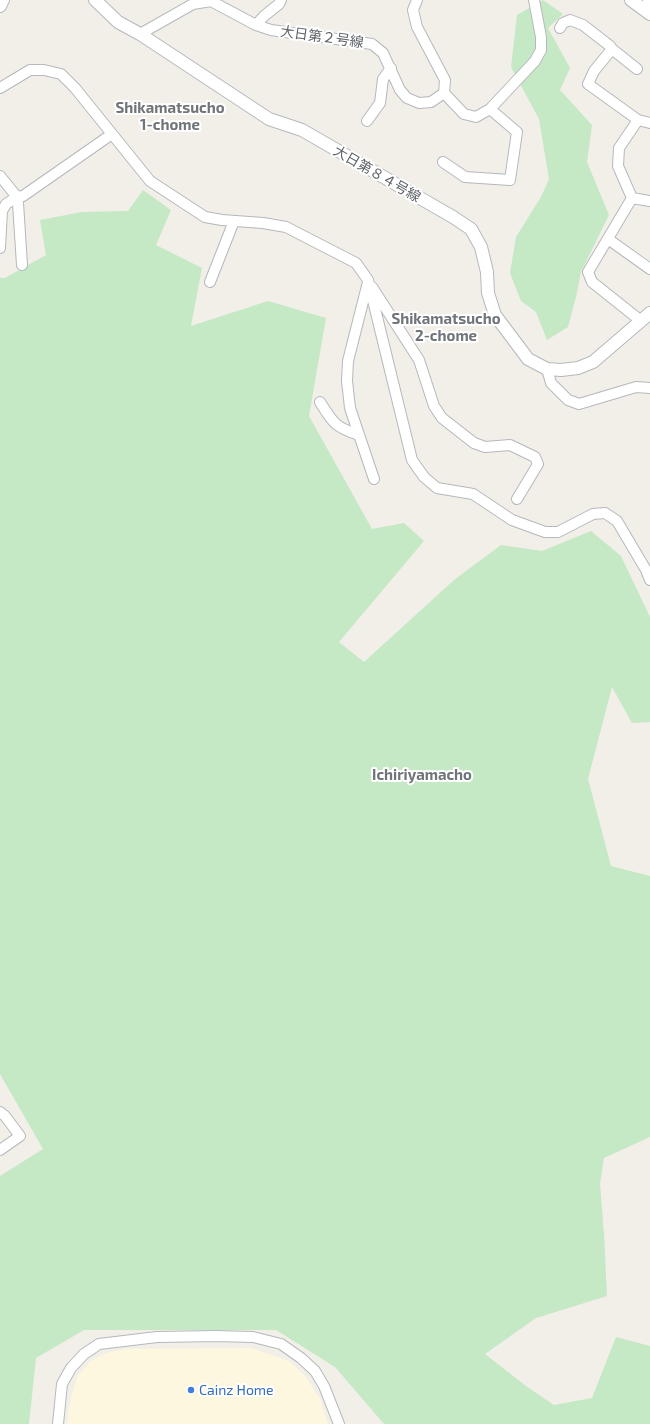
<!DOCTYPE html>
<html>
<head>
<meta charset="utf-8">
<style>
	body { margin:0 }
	canvas { display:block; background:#f1efe8 }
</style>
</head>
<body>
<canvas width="650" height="1424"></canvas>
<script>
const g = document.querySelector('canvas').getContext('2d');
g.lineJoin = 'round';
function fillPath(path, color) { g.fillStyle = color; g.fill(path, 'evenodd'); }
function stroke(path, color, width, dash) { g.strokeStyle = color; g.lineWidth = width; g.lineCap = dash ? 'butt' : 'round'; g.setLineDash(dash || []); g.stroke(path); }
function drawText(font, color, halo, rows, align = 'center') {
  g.font = font + ' "Exo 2","Noto Sans JP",sans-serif'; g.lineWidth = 4; g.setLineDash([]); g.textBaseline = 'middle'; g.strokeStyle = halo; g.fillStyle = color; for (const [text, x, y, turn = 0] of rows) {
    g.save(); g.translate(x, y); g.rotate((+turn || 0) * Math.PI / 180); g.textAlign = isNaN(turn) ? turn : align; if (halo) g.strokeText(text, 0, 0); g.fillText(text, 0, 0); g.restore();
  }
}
fillPath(new Path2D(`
	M 251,1348 L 289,1361 L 305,1376 L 320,1399 L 328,1424 L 67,1424 L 71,1397 L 78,1375 L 91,1361 L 106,1353 L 125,1349 Z`), '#fef7e0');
fillPath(new Path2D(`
	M 543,0 L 563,14 L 548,28 L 570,68 L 560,90 L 592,125 L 587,162 L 609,215 L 581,272 L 576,297 L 568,327 L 547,340 L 536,312 L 521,301 L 510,273 L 516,237 L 541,197 L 549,179 L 539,119 L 511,67 L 517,15 Z
	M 143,190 L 171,210 L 156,245 L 202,268 L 191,326 L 268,301 L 326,318 L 309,416 L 372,529 L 404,523 L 424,541 L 339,642 L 364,662 L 454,580 L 501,545 L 542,551 L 591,531 L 621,556 L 650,617 L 650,722 L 632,723 L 612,687 L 588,779 L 611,866 L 650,876 L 650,1137 L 604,1158 L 600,1184 L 604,1234 L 607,1296 L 536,1318 L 485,1354 L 526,1386 L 554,1405 L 592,1398 L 616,1337 L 650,1346 L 650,1424 L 384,1424 L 335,1367 L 276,1330 L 84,1330 L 36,1358 L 29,1424 L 0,1424 L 0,1176 L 43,1149 L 0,1074 L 0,278 L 5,278 L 46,255 L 40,220 L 82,212 L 128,211 Z`), '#c5e8c5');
const minor = new Path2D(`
	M 256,25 L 264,16 L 279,4 L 281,0
	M 560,28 L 563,23 L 570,20 L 583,25 L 610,46 L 612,49 L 637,69
	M 140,34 L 193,4 L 211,1 L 256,25 L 271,30 L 372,44 L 383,53 L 400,90 L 407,98 L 419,103 L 431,102 L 444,93 L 445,80 L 417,27 L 413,10 L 417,0
	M 612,49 L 594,71 L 588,84 L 638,120
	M 0,88 L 30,70 L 44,70 L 61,74 L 75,88 L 150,181 L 205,217 L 222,220 L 263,223 L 286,227 L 356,263 L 368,280 L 412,460 L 424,477 L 437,488 L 473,494 L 512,520 L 545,532 L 558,532 L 593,514 L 605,513 L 617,521 L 646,570 L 650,580
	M 444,93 L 464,114 L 476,117 L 490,109 L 535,61 L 541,50 L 541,37 L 534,0
	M 367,121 L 380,103 L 383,79 L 391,68
	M 650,123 L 638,120 L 619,148 L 618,166 L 632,198 L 650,201
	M 443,162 L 465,177 L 510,180 L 517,132 L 490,109
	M 0,176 L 17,197 L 23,196 L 112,134
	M 632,198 L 588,272 L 592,282 L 641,321
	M 608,239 L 650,269
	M 0,248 L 2,211 L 6,204 L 17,197 L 18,203 L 22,265
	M 210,282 L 234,221
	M 368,282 L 348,361 L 347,381 L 350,408 L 374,479
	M 372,287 L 419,360 L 434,406 L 442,418 L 474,443 L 485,447 L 510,445 L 535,457 L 538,464 L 517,499
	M 547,369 L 551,383 L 568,400 L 579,404 L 636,387 L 650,388
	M 320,402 C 333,423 335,427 359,435
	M 0,1112 L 5,1116 L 20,1136 L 0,1150
	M 58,1424 L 62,1384 L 71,1368 L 84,1354 L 99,1344 L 157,1337 L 216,1336 L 253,1337 L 281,1344 L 301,1358 L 315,1371 L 324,1386 L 339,1424`);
const tertiary = new Path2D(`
	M 95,0 L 118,22 L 140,34 L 269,119 L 302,130 L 453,217 L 471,229 L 481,247 L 487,272 L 488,293 L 495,315 L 528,359 L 547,369 L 561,370 L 578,368 L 593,362 L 650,313
	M 631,0 L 650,14
	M 649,0 L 650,1
	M 0,6 L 3,0`);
stroke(minor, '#b5b8bc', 12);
stroke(tertiary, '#b5b8bc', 14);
stroke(minor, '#fff', 10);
stroke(tertiary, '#fff', 12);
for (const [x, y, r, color] of [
	[191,1390,4,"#3f7fe0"]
]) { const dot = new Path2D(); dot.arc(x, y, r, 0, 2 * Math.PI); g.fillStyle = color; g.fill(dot); stroke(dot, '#fff', 1.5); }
drawText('14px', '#5f6368', '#fff', [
	["大日第２号線",322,37,8],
	["大日第８４号線",377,174,30]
]);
drawText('14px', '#366cbe', '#fff', [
	["Cainz Home",199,1390]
], 'left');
drawText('bold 15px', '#70757a', '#fff', [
	["Shikamatsucho",170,108],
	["1-chome",170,125],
	["Shikamatsucho",446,319],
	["2-chome",446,336],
	["Ichiriyamacho",422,775]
]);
</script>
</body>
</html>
